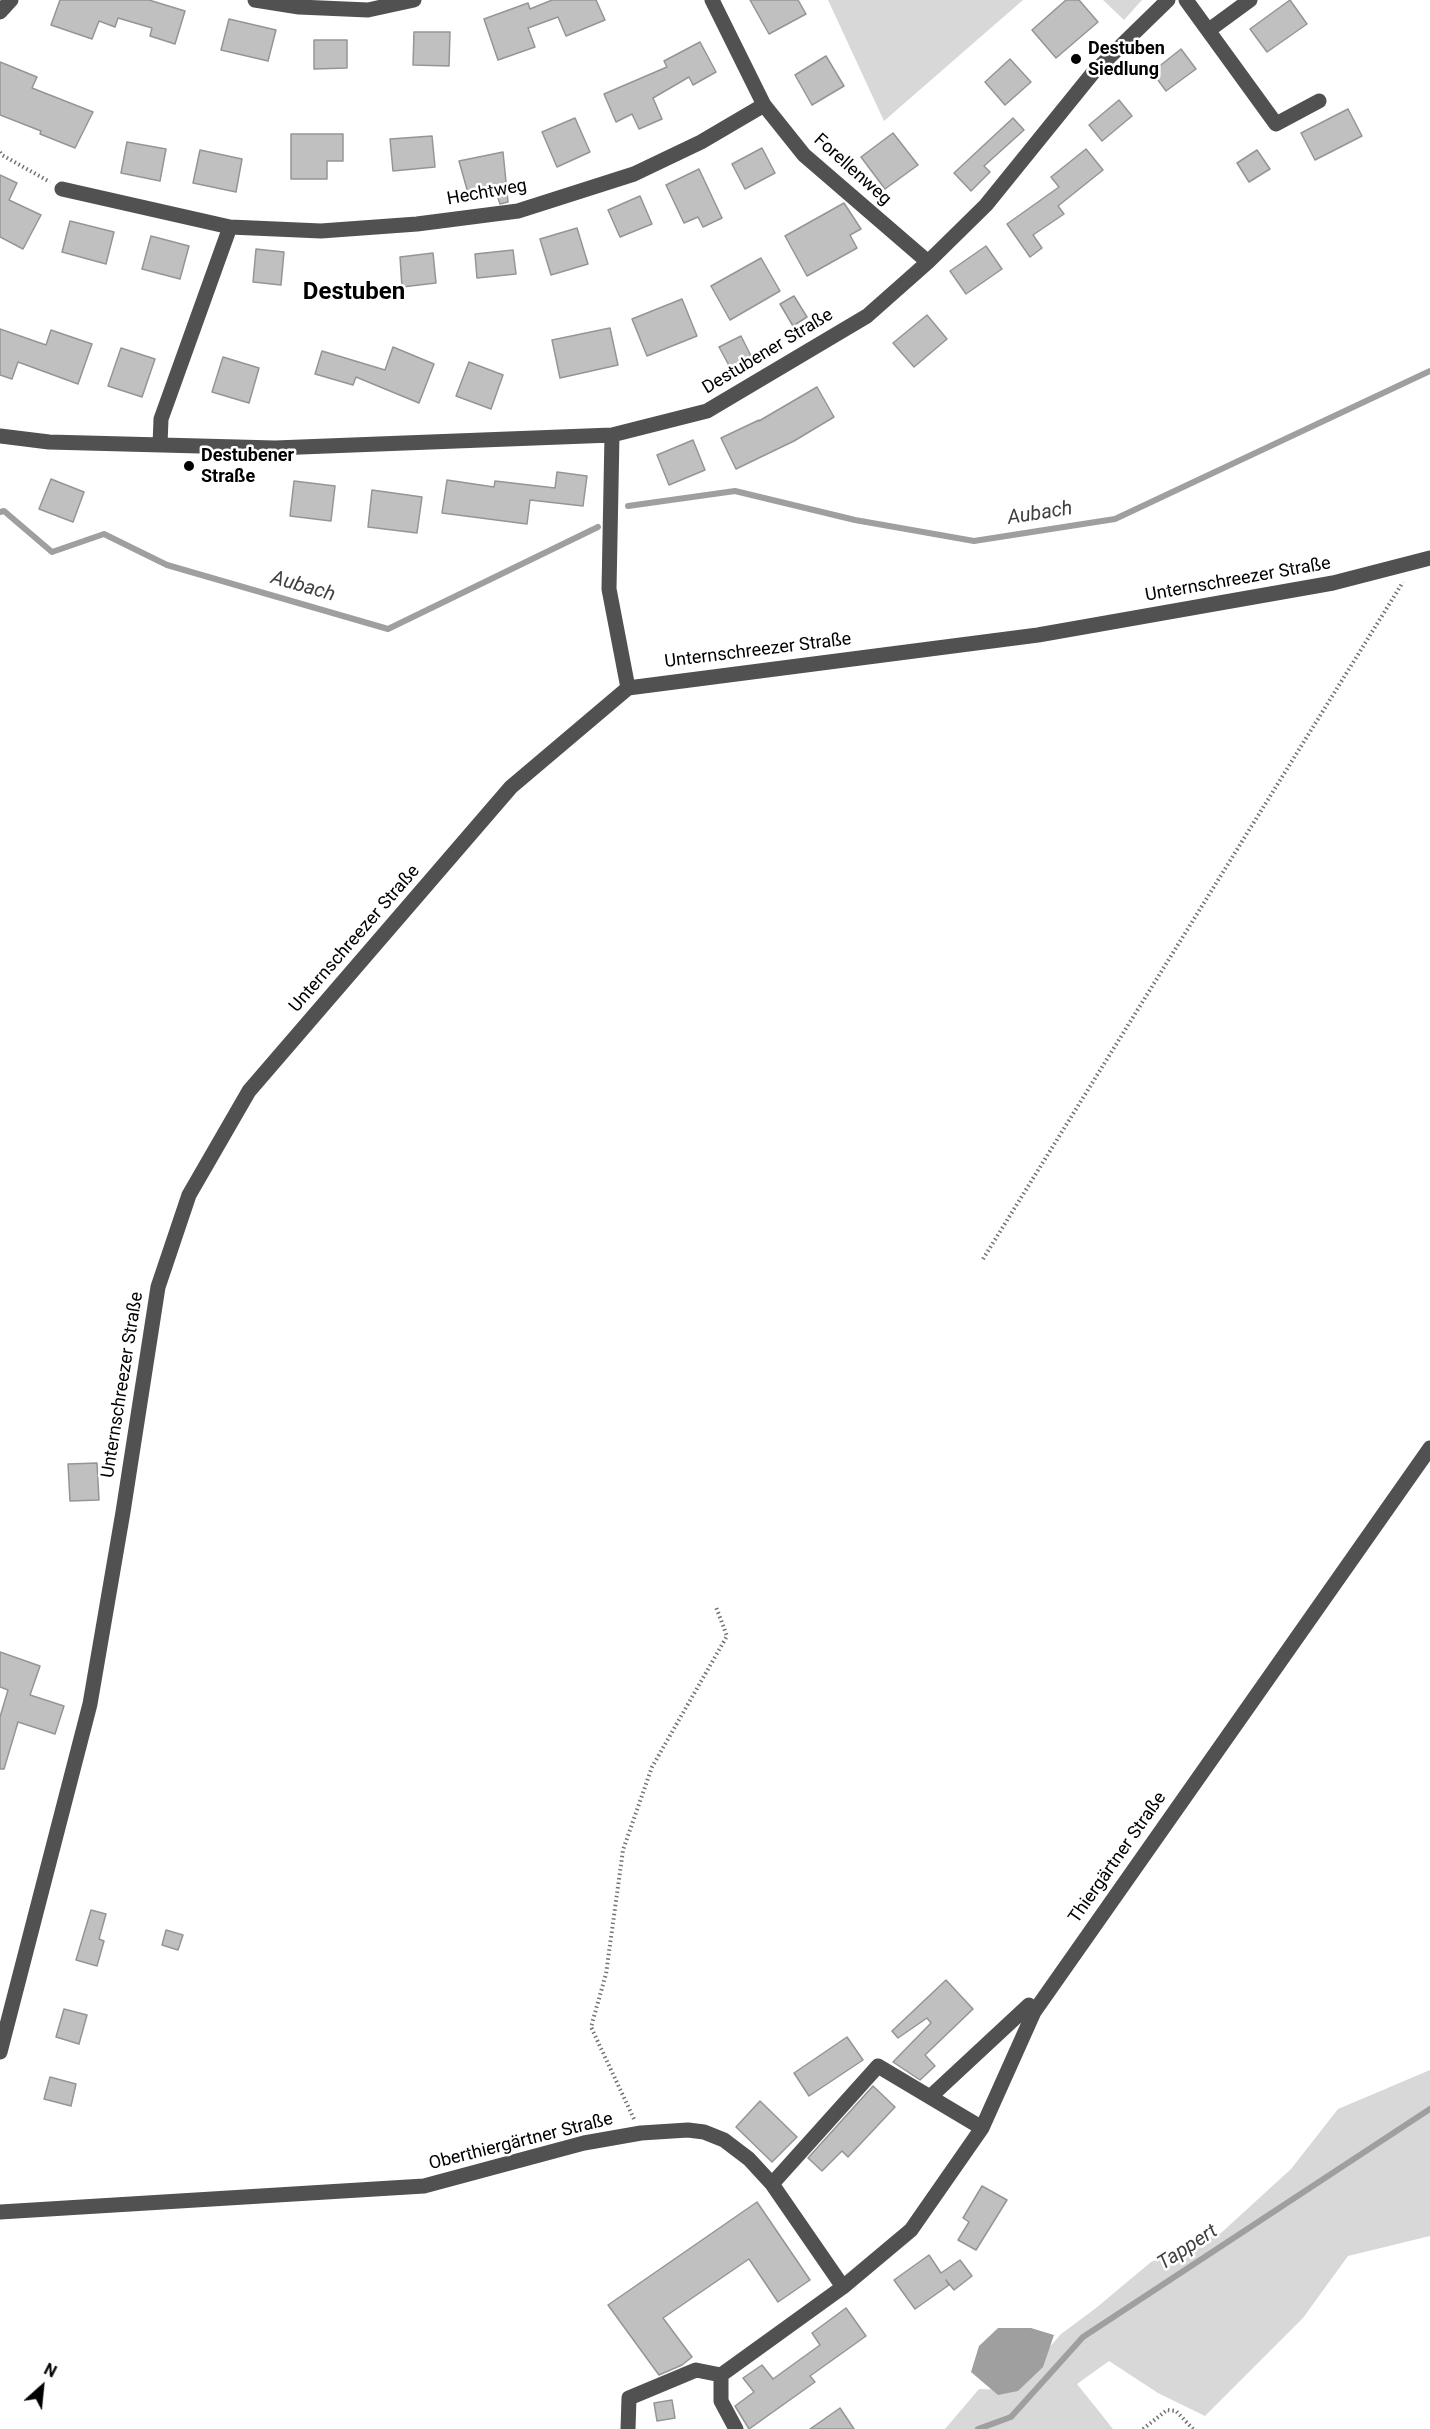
<!DOCTYPE html>
<html>
<head>
<meta charset="utf-8">
<style>
	body { margin:0 }
	#map { position:relative; width:1430px; height:2429px; overflow:hidden; background:#fff; font-family:Roboto,sans-serif }
	canvas { display:block }
	.north { position:absolute; left:12px; top:2357px; width:60px; height:60px; -webkit-text-stroke:4px #fff; paint-order:stroke; rotate:27deg; font-size:16px; font-weight:700; line-height:24px; text-align:center; color:#000 }
	.north::after { content:''; display:block; margin:auto; width:21px; height:27px; background:#000; clip-path:polygon(50% 0,100% 100%,50% 72%,0 100%) }
</style>
</head>
<body>
<div id="map">
<canvas width="1430" height="2429"></canvas>
<div class="north">N</div>
</div>
<script>
const g = document.querySelector('canvas').getContext('2d');
g.lineJoin = 'round';
function fillPath(path, color) { g.fillStyle = color; g.fill(path, 'evenodd'); }
function stroke(path, color, width, dash) { g.strokeStyle = color; g.lineWidth = width; g.lineCap = dash ? 'butt' : 'round'; g.setLineDash(dash || []); g.stroke(path); }
function drawText(font, color, halo, rows, align = 'center') {
  g.font = font + ' Roboto,sans-serif'; g.lineWidth = 5; g.setLineDash([]); g.textBaseline = 'middle'; g.strokeStyle = halo; g.fillStyle = color; for (const [text, x, y, turn = 0] of rows) {
    g.save(); g.translate(x, y); g.rotate((+turn || 0) * Math.PI / 180); g.textAlign = isNaN(turn) ? turn : align; if (halo) g.strokeText(text, 0, 0); g.fillText(text, 0, 0); g.restore();
  }
}
fillPath(new Path2D(`
	M 828,0 L 1023,0 L 884,121 Z
	M 1103,0 L 1142,0 L 1124,20 Z
	M 1430,2070 L 1430,2236 L 1348,2256 L 1303,2318 L 1205,2416 L 1158,2393 L 1109,2361 L 1077,2384 L 1113,2429 L 945,2429 L 979,2389 L 1012,2390 L 1061,2334 L 1096,2308 L 1151,2262 L 1221,2233 L 1291,2169 L 1338,2109 Z`), '#d8d8d8');
fillPath(new Path2D(`
	M 998,2328 L 1031,2328 L 1054,2335 L 1043,2367 L 1018,2391 L 998,2395 L 971,2372 L 979,2346 Z`), '#9f9f9f');
stroke(new Path2D(`
	M 628,506 L 735,491 L 855,520 L 974,541 L 1115,519 L 1430,371
	M 0,512 L 4,511 L 52,552 L 104,534 L 167,565 L 388,629 L 598,527
	M 978,2429 L 1011,2417 L 1083,2337 L 1430,2109`), '#9f9f9f', 6);
const building = new Path2D(`
	M 60,0 L 149,0 L 185,11 L 175,44 L 150,36 L 152,28 L 118,18 L 115,27 L 99,21 L 92,39 L 51,25 Z
	M 552,0 L 596,0 L 605,20 L 566,36 L 558,17 L 528,28 L 535,47 L 498,60 L 484,19 L 528,3 L 530,9 Z
	M 750,0 L 798,0 L 806,14 L 769,34 Z
	M 1066,0 L 1079,0 L 1098,22 L 1056,58 L 1032,30 Z
	M 1290,0 L 1307,24 L 1267,52 L 1250,29 Z
	M 229,19 L 276,30 L 268,61 L 221,50 Z
	M 414,32 L 450,32 L 449,66 L 413,65 Z
	M 314,40 L 347,40 L 347,68 L 314,69 Z
	M 700,42 L 716,72 L 693,85 L 689,77 L 653,98 L 662,119 L 639,129 L 632,114 L 616,122 L 604,94 L 667,67 L 664,61 Z
	M 1181,49 L 1196,69 L 1166,91 L 1152,72 Z
	M 826,56 L 844,86 L 812,105 L 795,75 Z
	M 1010,59 L 1031,82 L 1005,105 L 985,82 Z
	M 0,62 L 37,77 L 32,88 L 93,112 L 75,148 L 40,134 L 41,131 L 0,115 Z
	M 1119,100 L 1132,116 L 1102,141 L 1089,125 Z
	M 1348,109 L 1362,136 L 1315,160 L 1301,133 Z
	M 575,118 L 590,152 L 557,167 L 542,132 Z
	M 1013,118 L 1024,130 L 984,166 L 990,172 L 971,191 L 954,173 Z
	M 893,133 L 918,165 L 885,189 L 861,157 Z
	M 291,134 L 343,134 L 343,161 L 327,161 L 327,179 L 291,179 Z
	M 432,136 L 435,167 L 393,171 L 390,139 Z
	M 127,142 L 166,149 L 160,181 L 121,173 Z
	M 762,148 L 775,173 L 745,189 L 732,164 Z
	M 1086,149 L 1103,170 L 1058,206 L 1064,214 L 1033,235 L 1042,248 L 1030,257 L 1007,224 L 1059,187 L 1051,177 Z
	M 200,150 L 242,159 L 236,192 L 193,183 Z
	M 1257,150 L 1270,169 L 1249,182 L 1237,163 Z
	M 503,152 L 508,202 L 500,204 L 494,186 L 468,193 L 459,161 Z
	M 699,169 L 722,218 L 703,227 L 698,217 L 684,223 L 666,185 Z
	M 0,175 L 17,183 L 9,200 L 41,215 L 23,249 L 0,237 Z
	M 640,196 L 652,224 L 620,237 L 608,210 Z
	M 844,203 L 861,229 L 850,235 L 857,248 L 807,276 L 785,236 Z
	M 70,221 L 114,232 L 106,264 L 62,252 Z
	M 577,228 L 588,264 L 551,275 L 540,239 Z
	M 151,236 L 189,246 L 180,279 L 142,269 Z
	M 986,246 L 1002,269 L 966,294 L 950,271 Z
	M 256,249 L 284,252 L 281,285 L 253,282 Z
	M 513,250 L 516,274 L 477,278 L 475,254 Z
	M 433,253 L 436,283 L 402,287 L 400,257 Z
	M 761,258 L 780,291 L 730,320 L 711,286 Z
	M 794,296 L 807,317 L 793,326 L 780,304 Z
	M 682,299 L 697,336 L 647,356 L 632,319 Z
	M 927,315 L 947,339 L 914,367 L 893,343 Z
	M 610,328 L 618,365 L 560,378 L 552,340 Z
	M 0,329 L 46,345 L 51,330 L 92,344 L 78,384 L 18,362 L 12,379 L 0,375 Z
	M 741,336 L 753,360 L 732,371 L 719,347 Z
	M 393,347 L 434,364 L 419,403 L 356,377 L 353,385 L 315,374 L 322,351 L 385,370 Z
	M 121,348 L 155,359 L 142,397 L 108,386 Z
	M 223,357 L 259,368 L 249,403 L 212,392 Z
	M 469,362 L 503,375 L 491,409 L 456,396 Z
	M 817,387 L 834,417 L 794,441 L 736,469 L 721,438 L 759,420 L 759,421 Z
	M 693,440 L 705,470 L 669,485 L 657,455 Z
	M 557,472 L 587,476 L 583,506 L 530,500 L 527,524 L 442,513 L 447,480 L 494,487 L 495,481 L 555,488 Z
	M 51,479 L 84,492 L 73,522 L 39,509 Z
	M 294,481 L 335,486 L 331,521 L 290,516 Z
	M 372,490 L 422,497 L 417,533 L 368,527 Z
	M 97,1463 L 99,1500 L 70,1501 L 68,1464 Z
	M 0,1652 L 40,1666 L 30,1695 L 64,1706 L 55,1734 L 18,1722 L 4,1769 L 0,1769 L 0,1717 L 8,1690 L 0,1687 Z
	M 91,1910 L 106,1914 L 99,1939 L 104,1941 L 97,1966 L 76,1960 Z
	M 166,1930 L 183,1935 L 178,1950 L 162,1945 Z
	M 946,1980 L 973,2009 L 925,2055 L 935,2066 L 920,2080 L 893,2062 L 931,2023 L 927,2018 L 898,2038 L 892,2031 Z
	M 64,2009 L 87,2015 L 79,2044 L 56,2037 Z
	M 847,2037 L 863,2060 L 809,2096 L 794,2073 Z
	M 50,2077 L 76,2084 L 71,2106 L 44,2099 Z
	M 873,2086 L 895,2107 L 848,2157 L 842,2151 L 822,2171 L 808,2158 Z
	M 760,2101 L 797,2137 L 772,2162 L 736,2127 Z
	M 982,2186 L 1007,2200 L 976,2250 L 958,2240 L 969,2222 L 963,2218 Z
	M 757,2202 L 810,2280 L 778,2302 L 749,2259 L 663,2318 L 692,2357 L 682,2365 L 659,2375 L 608,2305 Z
	M 929,2255 L 941,2273 L 960,2260 L 972,2276 L 954,2290 L 946,2280 L 949,2285 L 915,2309 L 894,2280 Z
	M 846,2308 L 866,2336 L 810,2376 L 815,2382 L 749,2429 L 735,2406 L 754,2392 L 743,2378 L 762,2365 L 773,2379 L 820,2345 L 812,2333 Z
	M 672,2400 L 675,2418 L 657,2421 L 654,2403 Z
	M 840,2408 L 854,2429 L 810,2429 Z`);
fillPath(building, '#c0c0c0');
stroke(building, '#959595', 1.5);
stroke(new Path2D(`
	M 0,152 L 2,155 L 50,182
	M 983,1259 L 1403,582
	M 634,2119 L 591,2027 L 606,1974 L 623,1850 L 652,1767 L 727,1636 L 716,1607
	M 1143,2429 L 1167,2410 L 1176,2411 L 1193,2429`), '#737373', 4, [1.5, 3]);
stroke(new Path2D(`
	M 255,0 L 299,7 L 368,10 L 414,0
	M 712,0 L 764,105 L 804,155 L 928,262
	M 1186,0 L 1276,124 L 1319,101
	M 0,12 L 11,0
	M 1209,30 L 1250,0
	M 62,189 L 230,227
	M 612,435 L 609,589 L 628,688
	M 0,436 L 49,442 L 275,448 L 612,435 L 707,411 L 867,316 L 928,262 L 986,205 L 1092,74 L 1168,0
	M 160,445 L 161,419 L 230,227 L 321,231 L 417,224 L 518,211 L 634,174 L 701,142 L 764,105
	M 0,2052 L 90,1704 L 123,1512 L 158,1287 L 189,1195 L 249,1091 L 511,787 L 628,688 L 1038,635 L 1333,583 L 1430,558
	M 930,2097 L 1029,2005 L 1034,2012
	M 772,2184 L 878,2066 L 982,2128
	M 0,2212 L 424,2186 L 584,2143 L 641,2133 L 688,2130 L 704,2132 L 724,2140 L 749,2159 L 772,2184 L 843,2287
	M 628,2429 L 629,2398 L 696,2370 L 721,2375
	M 736,2429 L 721,2401 L 721,2375 L 843,2287 L 911,2230 L 982,2128 L 1034,2012 L 1430,1448`), '#515151', 15);
for (const [x, y, r, color] of [
	[1076,59,6,"#000"],
	[189,466,6,"#000"]
]) { const dot = new Path2D(); dot.arc(x, y, r, 0, 2 * Math.PI); g.fillStyle = color; g.fill(dot); stroke(dot, '#fff', 2); }
drawText('bold 18px', '#000', '#fff', [
	["Destuben",1088,49],
	["Siedlung",1088,70],
	["Destubener",201,456],
	["Straße",201,477]
], 'left');
drawText('18px', '#000', '#fff', [
	["Forellenweg",852,170,42],
	["Hechtweg",487,193,-10],
	["Destubener Straße",768,352,-31],
	["Unternschreezer Straße",1238,580,-10],
	["Unternschreezer Straße",758,651,-7],
	["Unternschreezer Straße",355,939,-49],
	["Unternschreezer Straße",123,1385,-81],
	["Thiergärtner Straße",1118,1858,-55],
	["Oberthiergärtner Straße",521,2142,-14]
]);
drawText('italic 20px', '#404040', '#fff', [
	["Aubach",1040,514,-9],
	["Aubach",303,587,16],
	["Tappert",1188,2248,-33]
]);
drawText('bold 24px', '#000', '#fff', [
	["Destuben",354,293]
]);
</script>
</body>
</html>
